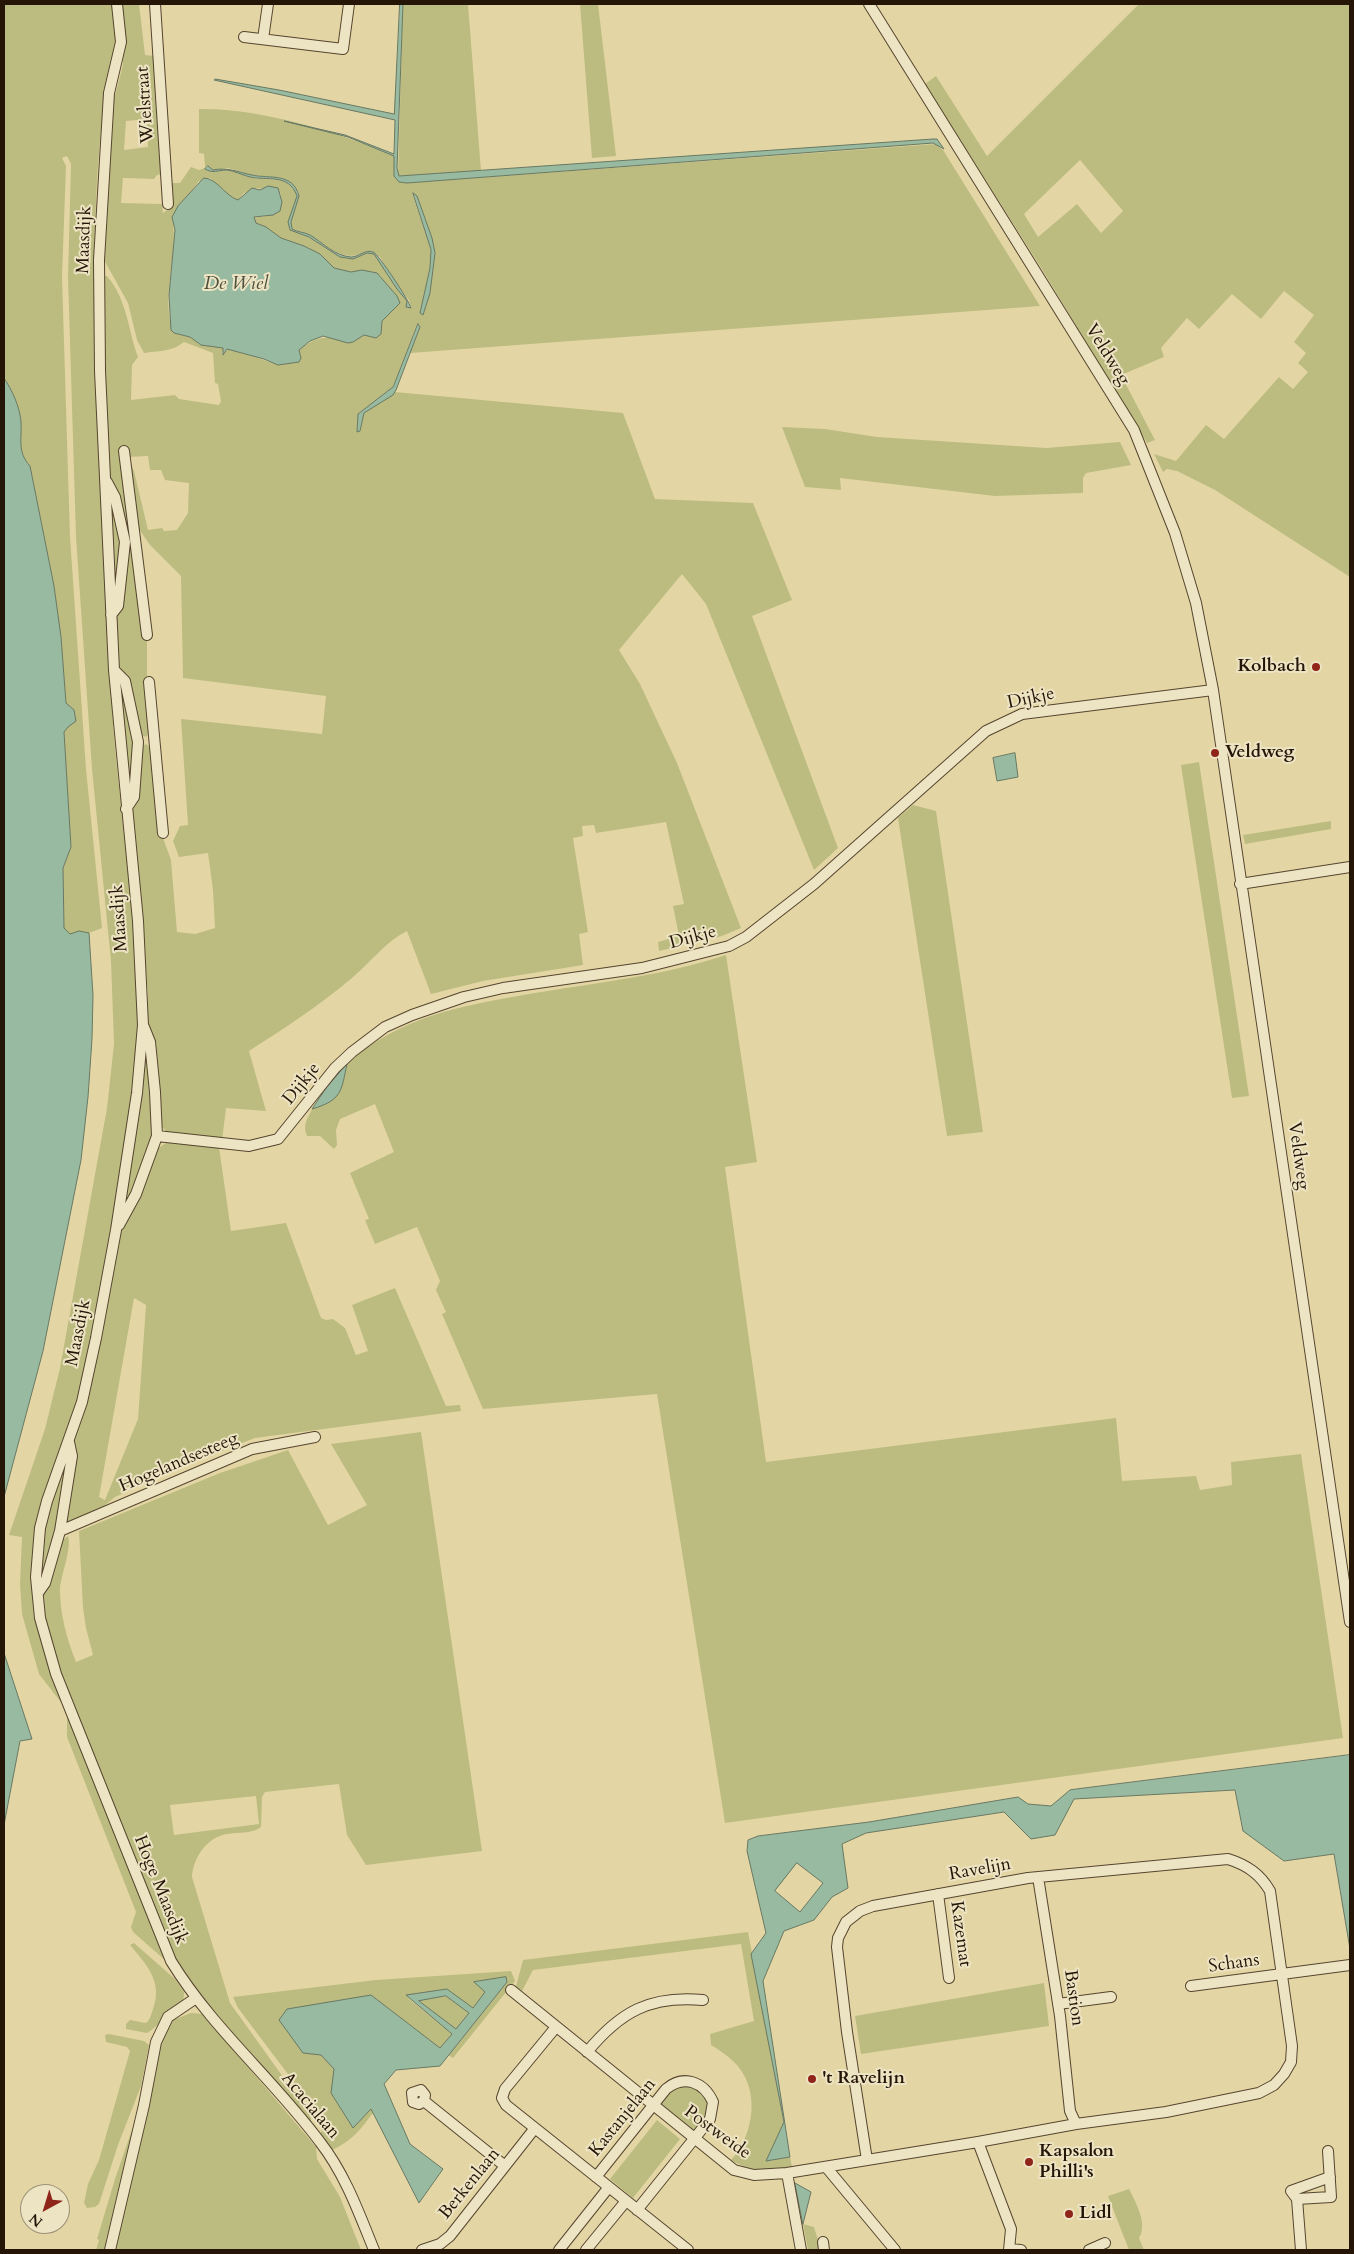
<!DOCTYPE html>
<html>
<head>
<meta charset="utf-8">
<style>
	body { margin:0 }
	#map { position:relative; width:1354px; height:2254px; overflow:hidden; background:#e4d6a4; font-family:Cardo,serif }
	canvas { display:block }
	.frame { position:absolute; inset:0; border:5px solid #251507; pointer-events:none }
	.north { position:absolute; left:20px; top:2184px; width:50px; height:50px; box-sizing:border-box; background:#ede4c4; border:1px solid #9d9178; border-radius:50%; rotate:219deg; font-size:14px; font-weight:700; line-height:20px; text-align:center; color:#251507 }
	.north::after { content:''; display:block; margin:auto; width:18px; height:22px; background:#8f2418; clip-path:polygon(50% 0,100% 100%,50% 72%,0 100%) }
</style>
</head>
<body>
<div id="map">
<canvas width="1354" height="2254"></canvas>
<div class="frame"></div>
<div class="north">N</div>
</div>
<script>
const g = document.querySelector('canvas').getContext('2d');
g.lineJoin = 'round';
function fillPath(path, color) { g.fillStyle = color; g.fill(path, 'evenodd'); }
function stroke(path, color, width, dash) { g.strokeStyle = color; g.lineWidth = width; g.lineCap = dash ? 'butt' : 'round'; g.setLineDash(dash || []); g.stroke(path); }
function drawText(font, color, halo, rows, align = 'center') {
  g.font = font + ' Cardo,serif'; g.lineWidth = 4; g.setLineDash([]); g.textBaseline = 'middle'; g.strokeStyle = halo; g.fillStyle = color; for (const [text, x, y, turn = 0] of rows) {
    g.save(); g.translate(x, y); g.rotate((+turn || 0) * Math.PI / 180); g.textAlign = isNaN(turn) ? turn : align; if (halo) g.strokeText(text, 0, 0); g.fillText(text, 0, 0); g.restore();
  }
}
fillPath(new Path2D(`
	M 4,4 L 112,4 C 114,19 118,35 116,50 C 113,73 104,95 102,118 C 95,187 93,258 95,327 C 100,463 104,600 114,736 C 122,834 141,931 138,1029 C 135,1093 124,1157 113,1220 C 102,1281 94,1343 77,1403 C 65,1445 50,1486 37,1528 L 33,1546 L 32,1578 L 67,1710 L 166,1961 L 133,1932 L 131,1927 L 136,1912 L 67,1737 L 67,1710 L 39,1674 L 22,1614 L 20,1584 L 22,1537 L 9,1535 L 45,1429 L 60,1368 L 107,1108 L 114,1044 L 111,961 L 92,769 L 76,537 L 68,277 L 71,164 L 67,156 L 62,158 L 66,166 L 62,277 L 70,537 L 86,769 L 102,928 L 89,933 L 79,931 L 70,934 L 64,928 L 63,868 L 71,847 L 64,732 L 74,710 L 66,704 L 61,638 L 54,586 L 30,466 C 15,450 22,441 21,422 C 20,407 12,390 4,378 Z
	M 121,4 L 139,4 L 145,55 L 155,56 L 163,174 L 157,175 L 154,179 L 123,178 L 121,203 L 162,204 L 163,213 L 170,208 L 170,183 L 180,183 L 191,167 L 199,170 L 205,168 C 213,173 217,170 227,170 C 236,171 244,176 253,178 C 270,181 290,175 297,196 L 289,229 L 309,237 L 340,257 L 353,259 L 367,253 L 374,254 L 407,301 L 407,308 L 411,307 L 409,300 L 398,287 L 380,257 L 367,251 C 343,264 330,247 310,236 C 305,232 298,232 292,229 L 291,222 L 299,193 L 295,187 L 282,178 L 251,175 L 228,168 L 213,170 L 208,166 L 205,167 L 204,154 L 199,153 L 199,109 C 261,108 338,132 394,156 L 394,176 L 399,182 L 407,183 L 936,144 L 943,150 L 1040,306 L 410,353 L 420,327 L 417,324 L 393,387 L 358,414 L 357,432 L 360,431 L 364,413 L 395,392 L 623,413 L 655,499 L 753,503 L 792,600 L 752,616 L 838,848 L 814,870 L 706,604 L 682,574 L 619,650 L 640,684 L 677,763 L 741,928 L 722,936 L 659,951 L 658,942 L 679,936 L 673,906 L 684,904 L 666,822 L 596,833 L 594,825 L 582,826 L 583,836 L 573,838 L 588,932 L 579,934 L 583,965 L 483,981 L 431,994 L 407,931 C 385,942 371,962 352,978 C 320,1005 285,1028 249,1051 L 266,1111 L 226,1108 L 222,1141 L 169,1134 L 161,1126 L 148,1026 L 148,995 L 142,920 L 130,811 L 141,747 L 146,744 L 151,748 L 159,838 L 163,838 L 171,860 L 177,932 L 195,934 L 215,928 L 213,890 L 208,853 L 179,857 L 173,841 L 180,826 L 188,825 L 181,719 L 322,734 L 326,696 L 183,678 L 181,576 L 150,545 L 139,529 L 130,468 L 132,467 L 134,471 L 148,530 L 162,528 L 164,531 L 177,530 L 188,513 L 189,483 L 165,480 L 161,470 L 150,470 L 148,456 L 128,457 L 127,445 L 121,446 L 132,536 L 130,537 L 110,481 L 103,325 L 103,276 L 107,276 C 127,299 128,330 138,357 L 132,365 L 131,400 L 175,395 L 179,399 L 219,405 L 221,401 L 218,384 L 215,383 L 213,353 L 184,342 C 172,352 158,351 144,353 L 137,340 L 128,303 L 104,260 L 113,103 L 123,65 ZM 147,119 L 148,147 L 124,150 L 126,121 ZM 210,178 L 230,196 L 238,200 L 244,193 L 257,188 L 280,192 L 282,202 L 267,216 L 253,218 L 256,223 L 266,227 L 281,238 L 309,248 L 334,268 L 351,272 L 362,270 L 377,273 L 397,296 L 398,305 L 382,321 L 381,334 L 376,338 L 364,335 L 353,342 C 328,337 320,333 299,350 L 301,356 L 278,365 L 232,349 L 228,349 L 222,355 L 223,348 L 199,344 L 190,337 L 174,333 C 159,296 180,255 172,217 L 199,181 ZM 412,193 L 417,196 L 432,238 L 435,253 L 430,293 L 423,315 L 420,313 L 430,268 L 431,250 Z
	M 403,4 L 468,4 L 481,171 L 398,176 Z
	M 580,4 L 598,4 L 616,156 L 592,158 Z
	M 1139,4 L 1350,4 L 1350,577 L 1215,490 L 1177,471 L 1167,469 L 1163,472 L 1154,454 L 1176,461 L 1206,425 L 1224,439 L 1279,377 L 1293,389 L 1308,372 L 1298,363 L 1306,353 L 1294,342 L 1314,315 L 1284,291 L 1261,319 L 1232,294 L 1199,329 L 1187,318 L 1161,348 L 1164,357 L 1121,375 L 1155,440 L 1147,443 L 1045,274 L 925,84 L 936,76 L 987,156 ZM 1080,160 L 1123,211 L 1101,233 L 1077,204 L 1038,237 L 1024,214 Z
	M 782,427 L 825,429 L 877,437 L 1046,448 L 1120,442 L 1131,465 L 1086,473 L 1083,478 L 1083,493 L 995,496 L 840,478 L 841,490 L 805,487 Z
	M 109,491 L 121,537 L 116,605 Z
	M 129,545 L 133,549 L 144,639 L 147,639 L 147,679 L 144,679 L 149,733 L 146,737 L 141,735 L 126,678 L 118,664 L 116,618 L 122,605 Z
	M 118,681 L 122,684 L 135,740 L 129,799 Z
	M 1199,762 L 1249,1096 L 1232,1098 L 1181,765 Z
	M 913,805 L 936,811 L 983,1132 L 947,1136 L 898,818 Z
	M 1331,821 L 1331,829 L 1245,844 L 1243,835 Z
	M 726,955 L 757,1162 L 725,1167 L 766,1462 L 1116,1418 L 1122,1481 L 1196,1476 L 1200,1490 L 1232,1485 L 1231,1462 L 1301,1454 L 1343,1738 L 725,1823 L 657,1394 L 483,1409 L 442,1314 L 446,1312 L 436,1290 L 440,1281 L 417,1227 L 375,1244 L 365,1220 L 369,1219 L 350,1173 L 394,1152 L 375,1104 L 340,1119 L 336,1130 L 337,1145 L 334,1149 L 320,1136 L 307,1136 C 302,1125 308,1118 312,1109 C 339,1100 342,1090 347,1064 C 400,1016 461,1006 529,994 C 595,983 662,976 726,955 Z
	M 146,1045 L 152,1134 L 124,1212 Z
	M 169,1141 L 219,1147 L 231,1231 L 286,1223 L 321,1318 L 326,1320 L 333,1319 L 345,1328 L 356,1355 L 368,1351 L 352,1305 L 395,1288 L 446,1406 L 460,1405 L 461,1411 L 255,1438 L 188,1464 L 115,1497 L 99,1510 L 64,1526 L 73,1440 L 120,1234 L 140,1195 L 155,1150 ZM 134,1298 L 146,1305 L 138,1419 L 105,1500 L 99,1497 Z
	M 421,1432 L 482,1851 L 366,1865 L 347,1835 L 339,1784 L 265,1792 L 262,1797 L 261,1827 C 253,1834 237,1832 227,1834 C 207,1837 193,1858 192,1877 L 230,2003 L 301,2102 L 311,2118 L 311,2124 L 190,1983 L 172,1954 L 57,1664 L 46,1625 L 42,1598 L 59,1543 L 68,1536 C 72,1549 61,1574 60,1589 C 60,1615 67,1639 76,1662 L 93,1655 L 86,1628 L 83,1608 L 79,1531 L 220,1473 L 288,1450 L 328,1525 L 367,1505 L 331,1444 ZM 256,1796 L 259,1824 L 174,1835 L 170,1805 Z
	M 68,1453 L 55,1536 L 40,1583 L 41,1546 L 51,1502 Z
	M 748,1932 L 784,2123 L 767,2161 L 790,2157 L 792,2167 C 769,2170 752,2173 731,2160 C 755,2134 761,2087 733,2061 C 727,2055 719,2050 711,2045 L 710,2034 L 754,2021 L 741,1944 L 533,1970 L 520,1995 L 515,1990 L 523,1960 Z
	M 134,1943 L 175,1979 L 184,1992 C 184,1995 184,1997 183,2000 C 181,2004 151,2032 147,2033 L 126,2029 L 126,2024 L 130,2020 L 146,2023 C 150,2020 151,2015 153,2009 C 163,1982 147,1965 130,1945 Z
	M 511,1971 L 515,1981 L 453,2058 L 448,2055 L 508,1980 L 475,1982 L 486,1991 L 473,2008 L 447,1989 L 408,1998 L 452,2034 L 440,2048 L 371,1995 L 321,2055 L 335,2069 L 331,2093 L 353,2128 L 371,2108 L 373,2113 C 361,2129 351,2142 332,2150 L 320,2135 L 323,2125 L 306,2098 L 238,2008 L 233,1997 L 376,1980 Z
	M 1044,1983 L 1049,2026 L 861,2054 L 855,2016 Z
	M 446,1996 L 469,2013 L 456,2030 L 418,2000 Z
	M 191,2013 L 203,2014 L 316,2147 L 317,2159 L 340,2197 L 361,2250 L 113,2250 L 163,2031 L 173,2020 Z
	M 109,2034 L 144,2041 L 149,2045 L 141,2086 L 118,2145 L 99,2204 L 95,2207 L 87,2208 L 84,2203 L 88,2184 L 99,2160 L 130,2051 L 127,2047 L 106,2042 L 105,2035 Z
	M 677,2084 L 700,2089 C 714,2112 709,2113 695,2134 L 658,2103 Z
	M 657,2120 L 680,2139 L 633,2198 L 610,2179 Z
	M 135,2121 L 109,2250 L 96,2250 L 99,2240 L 97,2239 L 115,2179 Z
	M 1129,2189 C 1136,2203 1148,2224 1139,2238 L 1144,2250 L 1129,2250 L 1108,2196 Z
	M 803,2224 L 814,2227 L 821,2250 L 808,2250 Z`), '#bcbc80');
const water = new Path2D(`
	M 400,4 L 403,4 L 397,168 L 399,176 L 933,139 L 937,139 L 944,149 L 933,143 L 407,183 L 399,182 L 394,176 L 394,156 L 348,137 L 284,121 L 345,135 L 394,154 L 395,120 L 214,80 L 215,79 L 279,90 L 394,114 Z
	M 208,166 L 213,170 C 228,167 237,172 252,175 C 269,179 293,172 299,196 L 291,222 L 292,229 C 297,232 304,232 310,235 C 323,243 335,256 351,257 C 359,257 365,249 373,252 C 378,253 410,302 411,308 L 406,307 L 407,301 L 397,289 L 374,254 L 367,253 L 353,259 L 340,257 L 309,237 L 290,230 L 288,222 L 297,196 C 289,173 267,181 250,177 C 242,175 235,171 227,170 C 218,170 213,174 205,169 Z
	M 204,178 C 217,178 225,196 238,200 L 252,188 L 260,190 L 268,186 L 278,188 L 282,202 L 280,211 L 273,215 L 254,217 L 256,223 L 266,227 L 281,238 L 304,246 L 320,254 L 334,268 L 351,272 L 362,270 L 377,273 L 397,296 L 400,303 L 382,321 L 381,334 L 376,338 L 364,335 L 353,342 L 348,343 L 323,336 L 310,341 L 299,350 L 301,358 L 299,362 L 278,365 L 264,359 L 227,349 L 223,355 L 223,348 L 201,345 L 190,337 L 174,333 L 171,330 L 169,295 L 175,230 L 172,217 L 178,206 Z
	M 413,193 L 417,196 L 432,238 L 435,253 L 430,293 L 423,315 L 420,313 L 430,268 L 431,250 Z
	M 418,324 L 420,327 L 396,390 L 393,395 L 364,413 L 360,431 L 357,432 L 358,414 L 393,387 Z
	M 4,378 C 12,390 20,407 21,422 C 22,439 17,452 30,466 L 54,586 L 61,637 L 66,703 L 74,710 L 76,721 L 68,727 L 64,732 L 71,847 L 63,868 L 64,928 L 70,934 L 79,931 L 89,933 L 93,995 L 92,1039 L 88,1097 L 81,1160 L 43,1351 L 4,1497 Z
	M 1015,753 L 1018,777 L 997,781 L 993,758 Z
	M 347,1064 C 341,1092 342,1100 312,1109 L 326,1088 Z
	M 4,1653 L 32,1739 L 20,1741 L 4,1825 Z
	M 1350,1755 L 1350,1949 L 1334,1854 L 1284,1861 L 1243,1831 L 1235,1790 L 1074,1799 L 1055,1835 L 1031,1839 L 1004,1812 L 866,1833 L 842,1844 L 848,1888 L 832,1897 L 814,1920 L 784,1931 L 763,1981 L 790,2157 L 766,2161 L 784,2122 L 751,1954 L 766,1933 L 747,1851 L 748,1840 L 758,1836 L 869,1822 L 1018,1797 L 1028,1804 L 1051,1806 L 1070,1790 ZM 797,1863 L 823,1883 L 800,1912 L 775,1891 Z
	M 506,1977 L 507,1982 L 440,2066 L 396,2070 L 384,2084 L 410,2144 L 443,2169 L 419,2203 L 371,2109 L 353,2128 L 331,2093 L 334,2069 L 321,2055 L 303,2053 L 279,2020 L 287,2009 L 371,1995 L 440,2048 L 452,2034 L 406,1995 L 447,1989 L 473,2008 L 485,1992 L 474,1982 ZM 446,1996 L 469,2013 L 456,2029 L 419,2001 Z
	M 795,2183 L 811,2192 L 803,2224 Z`);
fillPath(water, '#97baa1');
stroke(water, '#697863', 1);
const minor = new Path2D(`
	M 117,4 L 121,42 L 109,93 L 99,260 L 100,371 L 114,670 L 138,921 L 143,1025 L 137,1093 L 116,1230 L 96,1338 L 82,1402 L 47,1501 L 40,1528 L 36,1577 L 40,1618 L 56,1674 L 171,1961 C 212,2028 273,2079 320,2142 C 345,2174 359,2213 374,2250
	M 155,4 L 168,204
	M 869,4 L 1134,430 L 1175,533 L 1196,603 L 1213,690 L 1350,1622
	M 244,37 L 343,49 L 349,4
	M 263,39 L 268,4
	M 124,451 L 147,635
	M 107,482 L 115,497 L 125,542 L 118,606 L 111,615
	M 114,670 L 125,681 L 138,742 L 134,797 L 126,809
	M 149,682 L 163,833
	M 1240,884 L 1350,867
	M 157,1136 L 249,1146 L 278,1139 L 335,1068 L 352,1052 L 385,1027 L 412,1015 L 464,997 L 503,988 L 642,968 L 729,946 L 746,937 L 814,884 L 986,731 L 1022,714 L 1213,690
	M 119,1225 L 136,1194 L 157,1136 L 155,1092 L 150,1042 L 144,1027
	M 60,1531 L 252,1449 L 315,1437
	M 38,1593 L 45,1583 L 60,1531 L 72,1456 L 69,1442
	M 1038,1877 L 1060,2016 L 1070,2111 L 1076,2124
	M 938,1894 L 949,1978
	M 1191,1986 L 1350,1965
	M 511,1990 L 734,2170 L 754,2175 L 787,2173 L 978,2142 L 1076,2124 L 1166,2112 L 1259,2093 L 1274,2085 L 1284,2074 L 1291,2062 L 1292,2046 L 1270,1891 C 1260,1874 1247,1865 1228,1859 L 1028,1878 L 873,1906 L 860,1911 L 846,1922 L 838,1938 L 837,1947 L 847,2032 L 867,2160
	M 1058,2004 L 1111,1997
	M 556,2027 L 505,2089 L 502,2098 L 506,2105 L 688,2250
	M 587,2052 C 620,2012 650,1995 703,2000
	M 424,2101 L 425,2095 L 421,2090 L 412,2093 L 413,2102 L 419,2104 L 424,2101 L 505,2166
	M 978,2142 L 1011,2229 L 1009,2250
	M 826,2167 L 895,2250
	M 787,2173 L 801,2250
	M 596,2177 L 666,2089 C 684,2074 704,2082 713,2102 L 710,2119 L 637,2210
	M 1297,2199 L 1291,2191 L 1330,2177
	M 823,2242 L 824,2250
	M 1009,2249 L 1021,2250
	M 110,2250 L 144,2105 L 156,2042 L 168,2017 L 196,1998
	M 422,2250 L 440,2244 L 450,2236 L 535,2128
	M 559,2250 L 609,2187
	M 586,2250 L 626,2201
	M 1089,2250 L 1105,2243
	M 1301,2250 L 1297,2199 L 1331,2197 L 1328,2151`);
stroke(minor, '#55452e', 12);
stroke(minor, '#ede4c4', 10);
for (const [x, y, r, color] of [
	[1316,667,5,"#8f2418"],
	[1215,753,5,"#8f2418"],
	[812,2079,5,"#8f2418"],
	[1029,2162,5,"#8f2418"],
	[1069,2214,5,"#8f2418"]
]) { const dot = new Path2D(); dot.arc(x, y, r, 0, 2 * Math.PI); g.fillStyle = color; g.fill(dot); stroke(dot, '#ede4c4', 2); }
drawText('18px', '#251507', '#ede4c4', [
	["Wielstraat",146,105,-94],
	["Maasdijk",85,240,-88],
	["Veldweg",1107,355,58],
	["Dijkje",1031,699,-12],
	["Maasdijk",120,918,-94],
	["Dijkje",693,938,-15],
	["Dijkje",302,1084,-51],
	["Veldweg",1298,1156,82],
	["Maasdijk",79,1333,-79],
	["Hogelandsesteeg",179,1463,-23],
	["Ravelijn",980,1870,-10],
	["Hoge Maasdijk",160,1890,68],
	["Kazemat",960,1934,82],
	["Schans",1234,1964,-8],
	["Bastion",1073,1998,82],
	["Acacialaan",310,2106,50],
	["Kastanjelaan",623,2118,-51],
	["Postweide",717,2133,36],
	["Berkenlaan",470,2184,-51]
]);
drawText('bold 18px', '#251507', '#ede4c4', [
	["Kolbach",1306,667,"right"],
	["Veldweg",1225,753],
	["'t Ravelijn",822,2079],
	["Kapsalon",1039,2152],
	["Philli's",1039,2173],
	["Lidl",1079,2214]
], 'left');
drawText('italic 19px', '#4d4f3d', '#ede4c4', [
	["De Wiel",236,285]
]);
</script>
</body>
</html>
